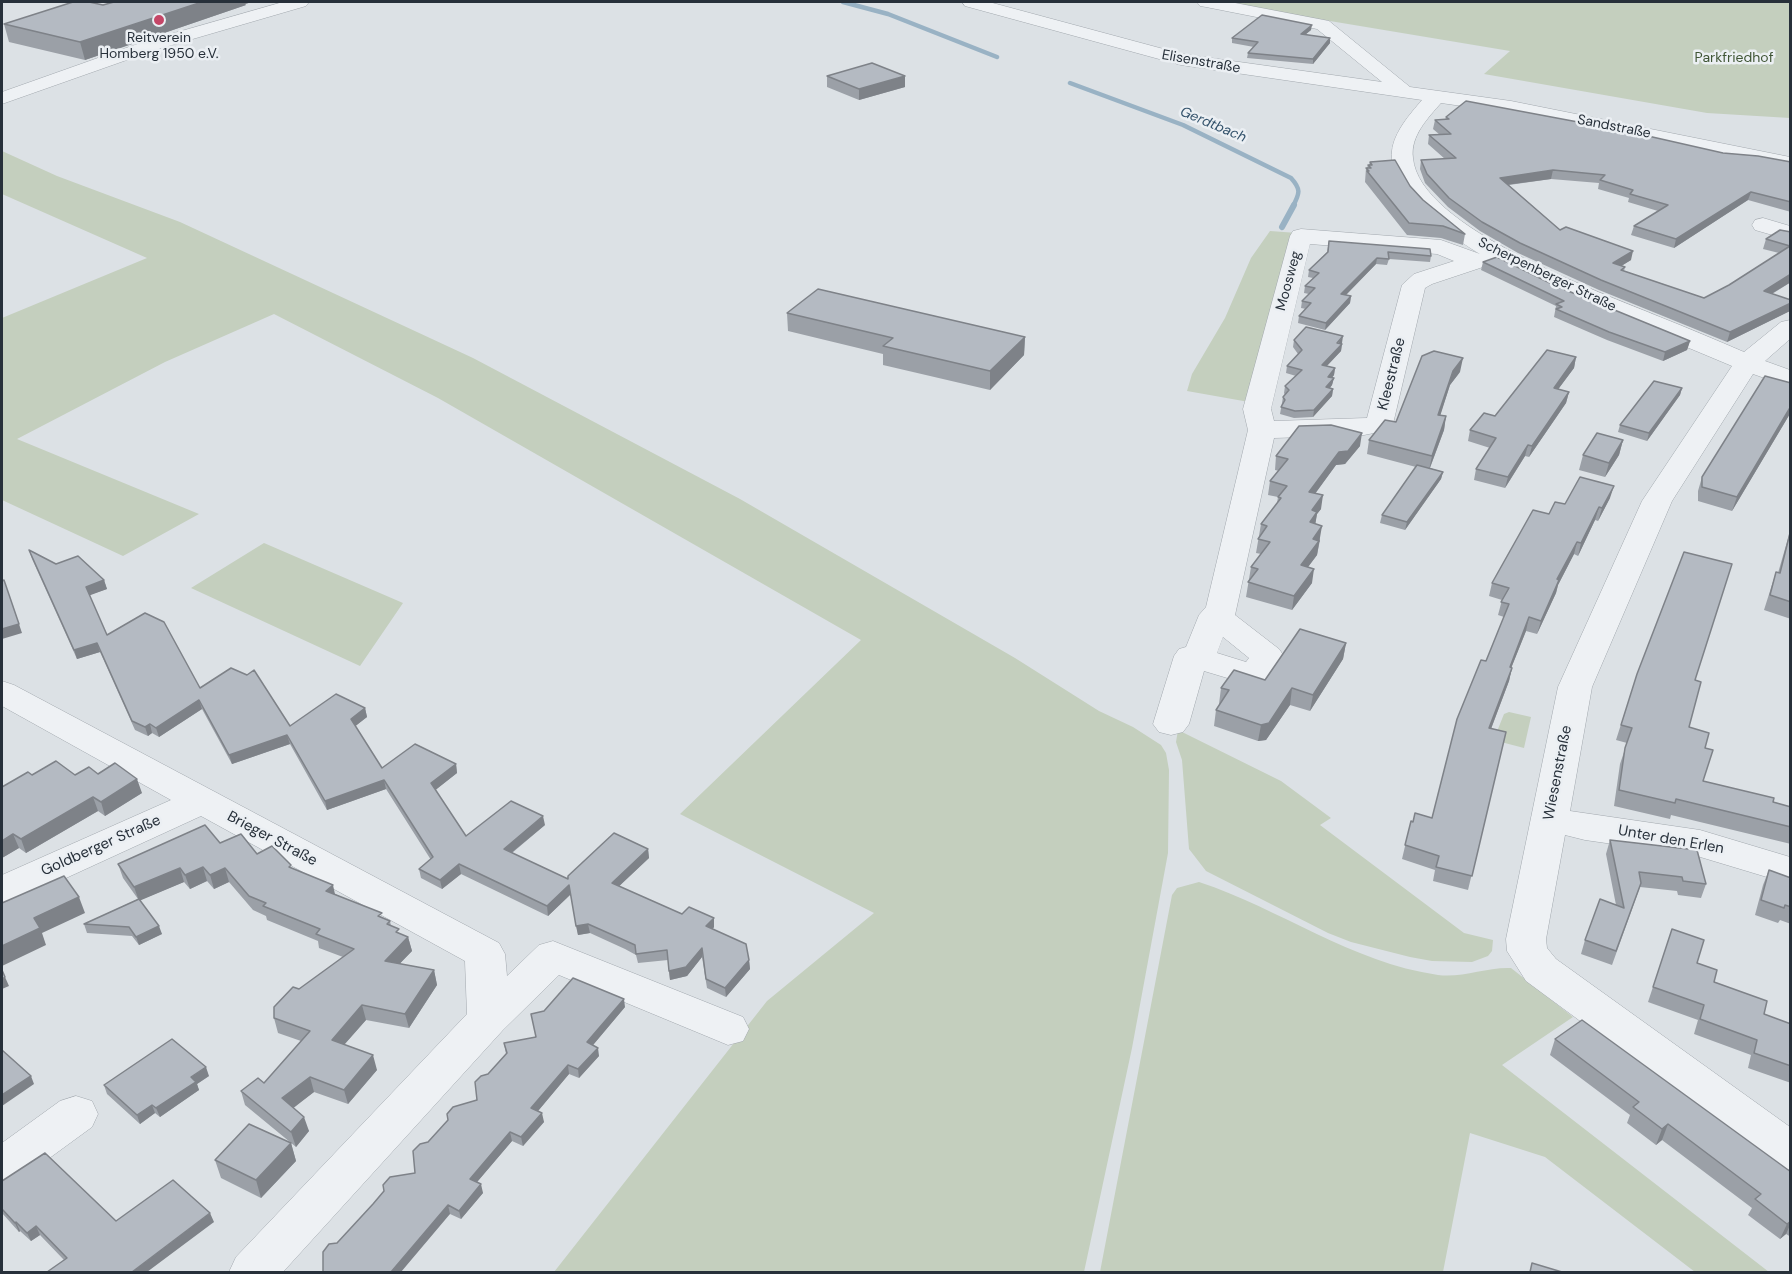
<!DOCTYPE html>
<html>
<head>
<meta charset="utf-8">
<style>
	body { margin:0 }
	#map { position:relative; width:1792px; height:1274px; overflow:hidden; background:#dce1e5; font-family:"DM Sans",sans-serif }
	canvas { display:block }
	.frame { position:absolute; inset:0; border:3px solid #27303a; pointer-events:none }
</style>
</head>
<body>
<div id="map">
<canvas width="1792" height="1274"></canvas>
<div class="frame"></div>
</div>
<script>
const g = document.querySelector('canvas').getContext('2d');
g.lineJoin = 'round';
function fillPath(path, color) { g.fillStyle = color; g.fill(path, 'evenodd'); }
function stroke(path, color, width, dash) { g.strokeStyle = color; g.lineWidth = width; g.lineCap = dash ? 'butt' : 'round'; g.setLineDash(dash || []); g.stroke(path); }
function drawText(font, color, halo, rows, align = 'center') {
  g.font = font + ' "DM Sans",sans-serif'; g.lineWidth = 5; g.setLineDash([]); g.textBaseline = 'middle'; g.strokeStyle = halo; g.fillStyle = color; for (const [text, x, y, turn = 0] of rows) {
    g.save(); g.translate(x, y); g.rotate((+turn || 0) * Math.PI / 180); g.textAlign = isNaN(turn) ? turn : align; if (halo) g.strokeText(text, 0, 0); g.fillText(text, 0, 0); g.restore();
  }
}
fillPath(new Path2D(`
	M 1216,2 L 1790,2 L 1790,118 L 1707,113 L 1484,74 L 1510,51 Z
	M 2,151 L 57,176 L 180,222 L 473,358 L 740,499 L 1015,658 L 1099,711 L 1133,727 L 1161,745 L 1166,753 L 1169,770 L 1168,853 L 1132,1048 L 1084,1272 L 554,1272 L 767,1001 L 874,913 L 680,814 L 861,640 L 438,398 L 274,314 L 165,362 L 17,439 L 199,514 L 123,556 L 2,500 L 2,318 L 147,258 L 2,194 Z
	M 1270,231 L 1297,233 L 1249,402 L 1187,391 L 1192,374 L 1225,318 L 1251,258 Z
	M 264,543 L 403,603 L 360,666 L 191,588 Z
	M 1509,712 L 1531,717 L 1524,748 L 1501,742 L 1496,734 L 1504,714 Z
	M 1178,730 L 1281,781 L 1331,818 L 1320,825 L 1464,933 L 1493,940 L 1492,951 L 1488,956 L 1472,962 L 1432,961 L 1410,957 L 1351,942 L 1328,933 L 1206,871 L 1189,849 L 1182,760 L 1176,742 Z
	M 1199,882 C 1281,909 1350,962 1438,975 C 1463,978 1486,967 1511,968 L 1573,1017 L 1502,1065 L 1769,1272 L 1695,1272 L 1545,1157 L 1470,1133 L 1443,1272 L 1100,1272 L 1172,895 L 1177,888 Z`), '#c4cfbe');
stroke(new Path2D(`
	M 843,2 L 888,14 L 997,57
	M 1070,83 L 1183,125 L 1291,178 C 1301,189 1300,193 1293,206`), '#99b2c4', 4.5);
stroke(new Path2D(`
	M 1282,227 L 1294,205`), '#99b2c4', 6);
const minor = new Path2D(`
	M 283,2 L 309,2 L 306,6 L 155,50 L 2,104 L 2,92 L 143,42 Z
	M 962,2 L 989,2 L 1182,54 L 1382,82 L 1317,29 L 1206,7 L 1200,6 L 1197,2 L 1230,2 L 1329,21 L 1410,87 L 1511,101 L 1790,157 L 1790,169 L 1511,113 L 1441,103 C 1428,118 1410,136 1413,158 C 1419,228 1603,293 1660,317 C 1688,328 1716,340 1744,352 L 1781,322 L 1790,320 L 1790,339 L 1765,361 L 1790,370 L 1790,387 L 1753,374 L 1672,501 L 1592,687 L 1570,811 L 1700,830 L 1790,857 L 1790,884 L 1697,856 L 1585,840 L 1565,835 L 1546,939 L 1547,948 L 1556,959 L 1790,1127 L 1790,1170 L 1774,1164 L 1526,981 L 1507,951 L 1506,939 L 1558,687 L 1642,501 L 1732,366 L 1555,292 L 1495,263 L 1432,284 L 1425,288 L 1393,424 L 1389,430 L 1364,435 L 1274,438 L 1235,615 L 1279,649 L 1284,656 L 1266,683 L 1254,686 L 1204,671 L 1189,724 L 1183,732 L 1171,735 L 1159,732 L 1153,724 L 1174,656 L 1179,649 L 1186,647 L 1199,615 L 1206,607 L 1248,430 L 1243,409 L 1290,236 L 1293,231 L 1301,229 L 1441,240 L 1480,254 C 1450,236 1387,190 1392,151 C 1394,132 1410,114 1422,100 L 1181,65 L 965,6 ZM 1310,244 L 1437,254 L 1454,261 L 1414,274 L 1402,285 L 1367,418 L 1274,421 L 1271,409 ZM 1223,637 L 1249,658 L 1246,662 L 1217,653 Z
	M 1763,218 L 1790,226 L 1790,240 L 1755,230 L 1752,225 L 1755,220 Z
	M 2,681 L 14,685 L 499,943 L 505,954 L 507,976 L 539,945 L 553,941 L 743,1017 L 749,1029 L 743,1041 L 728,1045 L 559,975 L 503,1030 L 283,1272 L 229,1272 L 236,1257 L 467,1014 L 465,961 L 201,816 L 16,901 L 2,905 L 2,875 L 171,800 L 2,706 Z
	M 76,1096 L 92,1101 L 98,1114 L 92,1127 L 18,1181 L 2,1187 L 2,1143 L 60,1101 Z`);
stroke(minor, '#a2a8ae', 1);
fillPath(minor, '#eef1f4');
fillPath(new Path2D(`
	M 114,2 L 252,2 L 245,4 L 246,5 L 85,60 L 9,42 L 4,24 L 103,5 Z
	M 1311,30 L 1306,34 L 1330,43 L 1313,64 L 1247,58 L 1248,53 L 1254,47 L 1232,43 L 1232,38 Z
	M 827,76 L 905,87 L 859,100 L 827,87 Z
	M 1446,117 L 1791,162 L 1791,212 L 1748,200 L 1674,248 L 1631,235 L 1634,226 L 1658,211 L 1628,202 L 1629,198 L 1598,189 L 1599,183 L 1551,179 L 1509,185 L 1560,230 L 1631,260 L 1621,266 L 1625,267 L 1624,271 L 1704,298 L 1729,285 L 1779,253 L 1763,249 L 1766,239 L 1791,232 L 1791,282 L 1772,294 L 1790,311 L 1727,342 L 1599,290 L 1518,253 L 1480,231 L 1448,207 L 1425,183 L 1420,169 L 1421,160 L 1445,159 L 1428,144 L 1429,135 L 1440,135 L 1433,129 L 1435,120 L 1445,120 Z
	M 1370,162 L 1410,186 L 1423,200 L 1465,234 L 1463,245 L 1441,238 L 1407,235 L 1365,182 L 1366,168 L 1367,168 L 1368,165 L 1369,165 Z
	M 1329,241 L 1431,256 L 1430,262 L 1389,259 L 1387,265 L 1376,264 L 1346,295 L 1351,296 L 1350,303 L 1325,330 L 1298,323 L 1299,316 L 1306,309 L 1301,308 L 1302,301 L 1309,294 L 1304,293 L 1305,286 L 1313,278 L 1308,277 L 1309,270 L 1327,252 Z
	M 1483,262 L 1556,286 L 1690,341 L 1687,350 L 1663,361 L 1607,340 L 1554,317 L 1556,306 L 1481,270 Z
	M 787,313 L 1025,337 L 1024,355 L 990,390 L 883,365 L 883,354 L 788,331 Z
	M 1294,340 L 1342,343 L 1341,351 L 1327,366 L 1335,368 L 1334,375 L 1332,378 L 1334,378 L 1332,385 L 1330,388 L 1333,389 L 1332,396 L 1313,417 L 1294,418 L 1280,414 L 1283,397 L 1285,395 L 1284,393 L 1285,386 L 1296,376 L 1286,373 L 1287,366 L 1298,354 L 1293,347 Z
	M 1576,357 L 1574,368 L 1558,389 L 1569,392 L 1566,403 L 1529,457 L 1525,456 L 1505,488 L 1474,480 L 1476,469 L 1490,448 L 1468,441 L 1470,430 L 1495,416 Z
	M 1460,372 L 1450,385 L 1440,415 L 1446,416 L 1444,430 L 1430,468 L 1443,472 L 1441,479 L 1405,530 L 1380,523 L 1382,515 L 1416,467 L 1367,454 L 1369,440 L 1396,422 Z
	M 1791,383 L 1791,412 L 1732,511 L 1698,501 L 1698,491 L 1702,477 Z
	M 1682,388 L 1680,395 L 1647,441 L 1618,432 L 1620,425 Z
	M 1623,440 L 1619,455 L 1605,477 L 1579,470 L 1583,455 Z
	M 1360,446 L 1345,464 L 1336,465 L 1315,493 L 1321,509 L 1317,514 L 1315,524 L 1320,540 L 1317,555 L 1308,567 L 1312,583 L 1292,610 L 1246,597 L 1251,567 L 1261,554 L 1256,553 L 1261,524 L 1277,503 L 1278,497 L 1268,495 L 1270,481 L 1279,471 L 1275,470 L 1276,456 Z
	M 1610,498 L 1598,521 L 1595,520 L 1578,556 L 1574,554 L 1558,585 L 1556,593 L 1537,634 L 1526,631 L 1511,668 L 1512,668 L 1509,681 L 1491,729 L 1506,732 L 1468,890 L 1433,881 L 1435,870 L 1402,859 L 1411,821 L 1413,822 L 1432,818 L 1486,661 L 1504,617 L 1498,615 L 1502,600 L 1489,596 L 1492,583 L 1549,514 L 1565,504 Z
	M 1791,528 L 1791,619 L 1764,610 L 1776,572 L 1778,573 Z
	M 29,550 L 56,564 L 104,580 L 107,589 L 89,595 L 107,635 L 200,688 L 290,726 L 365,708 L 367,717 L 355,726 L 382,768 L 456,764 L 457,773 L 435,790 L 466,836 L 545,825 L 512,853 L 568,879 L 648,849 L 649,858 L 619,886 L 682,914 L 714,918 L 714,927 L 713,929 L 749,960 L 750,969 L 726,997 L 707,988 L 702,957 L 687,976 L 670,980 L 668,960 L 638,963 L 636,955 L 625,949 L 590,933 L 578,935 L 571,894 L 548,916 L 461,874 L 442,889 L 421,878 L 419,869 L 431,860 L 386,789 L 327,810 L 290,744 L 232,764 L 202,709 L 159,737 L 152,733 L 148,736 L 135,730 L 100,652 L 77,659 L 32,559 Z
	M 1346,643 L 1343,659 L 1310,711 L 1290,705 L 1266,740 L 1258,741 L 1214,726 L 1216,710 L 1220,704 L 1219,704 L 1221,688 L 1265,680 Z
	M 1637,674 L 1695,680 L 1689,727 L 1705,748 L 1703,781 L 1791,807 L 1791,844 L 1671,815 L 1670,819 L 1614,806 L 1620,764 L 1627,743 L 1616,740 Z
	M 98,774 L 142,793 L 105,816 L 98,811 L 26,853 L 19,848 L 2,858 L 2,787 L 32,775 L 75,775 Z
	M 1610,840 L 1706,884 L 1701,898 L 1678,895 L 1677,891 L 1640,887 L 1612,965 L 1581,954 L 1585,940 L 1616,905 L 1606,854 Z
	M 257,854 L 292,868 L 335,894 L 390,921 L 391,926 L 400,934 L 408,937 L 412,951 L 399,964 L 434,970 L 437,985 L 409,1028 L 366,1020 L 344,1045 L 377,1070 L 348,1104 L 314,1092 L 293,1107 L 309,1131 L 296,1147 L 245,1105 L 241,1091 L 264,1083 L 301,1041 L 278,1033 L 274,1018 L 299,989 L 343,957 L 319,948 L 318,941 L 267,920 L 266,916 L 253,910 L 229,882 L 214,889 L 207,881 L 190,889 L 184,882 L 140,900 L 162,934 L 139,945 L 132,936 L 87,933 L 84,924 L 138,899 L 123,878 L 118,864 Z
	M 1769,870 L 1791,878 L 1791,924 L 1780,920 L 1778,923 L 1755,915 L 1763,885 Z
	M 1672,929 L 1697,963 L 1714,982 L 1764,1014 L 1791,1024 L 1791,1083 L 1748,1068 L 1751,1055 L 1694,1034 L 1698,1020 L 1648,1002 Z
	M 625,1007 L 593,1045 L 599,1056 L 579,1078 L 569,1074 L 538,1111 L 544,1122 L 523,1146 L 512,1141 L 477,1182 L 483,1193 L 461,1219 L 450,1214 L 337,1243 L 415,1173 L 428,1142 L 477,1100 L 488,1074 L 506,1054 L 504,1043 L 536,1037 L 531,1014 Z
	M 1555,1039 L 1791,1172 L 1791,1237 L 1786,1234 L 1780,1239 L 1748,1215 L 1752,1208 L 1662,1140 L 1656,1145 L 1627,1123 L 1630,1115 L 1550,1055 Z
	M 209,1076 L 197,1084 L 199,1090 L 160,1117 L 155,1113 L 140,1124 L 107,1094 L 104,1085 Z
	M 291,1143 L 296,1161 L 261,1198 L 221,1178 L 215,1160 Z
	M 2,1181 L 116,1221 L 214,1222 L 64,1260 L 40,1235 L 31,1241 L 20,1231 L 19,1232 L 2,1213 Z`), '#9ba0a7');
fillPath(new Path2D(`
	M 202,2 L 252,2 L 245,4 L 246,5 L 85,60 L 80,42 Z
	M 1312,25 L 1311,30 L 1300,39 L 1301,34 Z
	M 1330,38 L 1330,43 L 1313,64 L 1313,59 Z
	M 905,76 L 905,87 L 859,100 L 859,89 Z
	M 1553,170 L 1551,179 L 1498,186 L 1500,178 Z
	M 1751,192 L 1748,200 L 1674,248 L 1676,239 Z
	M 1633,251 L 1631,260 L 1610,273 L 1613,263 Z
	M 1377,258 L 1376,264 L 1340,301 L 1341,294 Z
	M 1791,274 L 1791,282 L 1761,300 L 1764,291 Z
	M 1351,296 L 1350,303 L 1325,330 L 1326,323 Z
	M 1791,303 L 1790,311 L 1727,342 L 1730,332 Z
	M 1343,336 L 1342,343 L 1339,347 L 1342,344 L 1341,351 L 1321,372 L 1322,365 Z
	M 1025,337 L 1024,355 L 990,390 L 990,371 Z
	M 1690,341 L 1687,350 L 1663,361 L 1665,352 Z
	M 1576,357 L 1574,368 L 1551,399 L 1554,388 Z
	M 1463,358 L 1460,372 L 1450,385 L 1436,429 L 1438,415 L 1453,371 Z
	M 1335,368 L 1334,375 L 1327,384 L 1328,377 Z
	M 1334,378 L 1332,385 L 1325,394 L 1326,387 Z
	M 1682,388 L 1680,395 L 1647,441 L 1649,433 Z
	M 1333,389 L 1332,396 L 1313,417 L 1314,410 Z
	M 1569,392 L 1566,403 L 1529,457 L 1532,446 Z
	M 1791,406 L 1791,412 L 1732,511 L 1737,497 Z
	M 1446,416 L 1444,430 L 1429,470 L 1432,456 Z
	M 1362,433 L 1360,446 L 1345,464 L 1336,465 L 1307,505 L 1309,492 L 1339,452 Z
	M 1623,440 L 1619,455 L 1605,477 L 1609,463 Z
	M 1528,445 L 1525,456 L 1505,488 L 1508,477 Z
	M 1443,472 L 1441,479 L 1405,530 L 1407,522 Z
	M 1614,486 L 1610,498 L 1598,521 L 1602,508 Z
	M 1323,495 L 1321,509 L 1317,514 L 1315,526 L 1308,536 L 1312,510 Z
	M 1599,507 L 1595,520 L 1578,556 L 1581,543 Z
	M 1322,526 L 1317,555 L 1299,579 L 1301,565 L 1313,539 Z
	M 1577,542 L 1574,554 L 1558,585 L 1556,593 L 1537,634 L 1541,621 L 1557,579 Z
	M 1314,569 L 1312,583 L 1292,610 L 1294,596 Z
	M 104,580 L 107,589 L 88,596 L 86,587 Z
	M 1529,617 L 1526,631 L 1506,681 L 1510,667 Z
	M 19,624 L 22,633 L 2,639 L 2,629 Z
	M 97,643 L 100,652 L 77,659 L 74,650 Z
	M 1346,643 L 1343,659 L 1310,711 L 1313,695 Z
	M 1512,668 L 1509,681 L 1486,742 L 1489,728 Z
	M 1292,688 L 1290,705 L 1266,740 L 1258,741 L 1261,725 Z
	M 199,700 L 202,709 L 159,737 L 156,728 Z
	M 365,708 L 367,717 L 353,728 L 351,719 Z
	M 150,724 L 152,733 L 148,736 L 145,727 Z
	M 287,735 L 290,744 L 232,764 L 229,755 Z
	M 456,764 L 457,773 L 433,792 L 431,783 Z
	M 137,779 L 142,793 L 105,816 L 101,802 Z
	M 384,780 L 386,789 L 327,810 L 325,801 Z
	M 93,797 L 98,811 L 26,853 L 21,839 Z
	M 543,816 L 545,825 L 505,858 L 504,849 Z
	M 13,834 L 19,848 L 2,858 L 2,841 Z
	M 648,849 L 649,858 L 613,892 L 612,883 Z
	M 459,864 L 461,874 L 442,889 L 440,880 Z
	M 203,867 L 207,881 L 190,889 L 185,875 Z
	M 180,868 L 184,882 L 139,901 L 134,887 Z
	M 225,868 L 229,882 L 214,889 L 210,875 Z
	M 333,885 L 336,899 L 326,891 Z
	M 569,885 L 571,894 L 548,916 L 547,906 Z
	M 79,897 L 85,913 L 42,933 L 46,945 L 2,966 L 2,946 L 34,918 Z
	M 714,918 L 714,927 L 707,935 L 706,926 Z
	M 588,924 L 590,933 L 578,935 L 576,926 Z
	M 159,926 L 162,934 L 139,945 L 136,937 Z
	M 408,937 L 412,951 L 388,976 L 385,961 Z
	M 702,948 L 702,957 L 687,976 L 670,980 L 669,971 Z
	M 749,960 L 750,969 L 726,997 L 725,988 Z
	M 434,970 L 437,985 L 409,1028 L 405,1014 Z
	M 5,977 L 9,986 L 2,989 L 2,979 Z
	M 624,999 L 625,1007 L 588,1051 L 587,1042 Z
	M 362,1005 L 366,1020 L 335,1055 L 332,1040 Z
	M 598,1048 L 599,1056 L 579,1078 L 578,1069 Z
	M 373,1055 L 377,1070 L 348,1104 L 344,1090 Z
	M 568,1065 L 569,1074 L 533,1117 L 531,1108 Z
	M 206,1067 L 209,1076 L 197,1084 L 199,1090 L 160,1117 L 156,1108 L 191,1077 Z
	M 31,1076 L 34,1084 L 2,1106 L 2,1095 Z
	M 310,1077 L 314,1092 L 287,1113 L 282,1098 Z
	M 152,1105 L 155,1113 L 140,1124 L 137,1115 Z
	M 542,1113 L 544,1122 L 523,1146 L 521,1137 Z
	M 304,1117 L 309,1131 L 296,1147 L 291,1132 Z
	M 1668,1124 L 1662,1140 L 1656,1145 L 1662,1129 Z
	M 510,1132 L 512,1141 L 472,1188 L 470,1179 Z
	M 291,1143 L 296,1161 L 261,1198 L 256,1180 Z
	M 481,1184 L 483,1193 L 461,1219 L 459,1211 Z
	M 448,1205 L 450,1214 L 401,1272 L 391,1272 Z
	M 210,1213 L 214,1222 L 147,1272 L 132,1272 Z
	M 1791,1221 L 1791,1223 L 1786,1234 L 1780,1239 L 1787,1224 Z
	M 16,1222 L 20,1231 L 19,1232 L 15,1223 Z
	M 36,1226 L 40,1235 L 31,1241 L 27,1233 Z`), '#7e8288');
const building = new Path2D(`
	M 73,2 L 89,2 L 103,5 L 114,2 L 202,2 L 80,42 L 4,24 Z
	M 1262,15 L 1312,25 L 1301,34 L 1330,38 L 1313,59 L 1248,53 L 1258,42 L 1232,38 Z
	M 872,63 L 905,76 L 859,89 L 827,76 Z
	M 1466,101 L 1626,131 L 1723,153 L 1758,156 L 1791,162 L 1791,202 L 1751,192 L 1676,239 L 1634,226 L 1668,205 L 1630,194 L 1633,190 L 1600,180 L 1605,175 L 1553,170 L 1500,178 L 1560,230 L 1566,227 L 1633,251 L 1613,263 L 1625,267 L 1621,270 L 1704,298 L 1729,285 L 1790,246 L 1766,239 L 1780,230 L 1791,232 L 1791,274 L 1764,291 L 1791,300 L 1791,303 L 1730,332 L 1601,280 L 1520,243 L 1482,222 L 1449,198 L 1427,174 L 1421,160 L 1456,158 L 1429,135 L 1451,134 L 1435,120 L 1449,119 L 1446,117 Z
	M 1395,160 L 1410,186 L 1423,200 L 1465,234 L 1443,226 L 1409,223 L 1367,171 L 1369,171 L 1366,168 L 1371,168 L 1368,165 L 1372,165 L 1370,162 Z
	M 1329,241 L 1430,249 L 1431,256 L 1388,252 L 1389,259 L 1377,258 L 1341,294 L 1351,296 L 1326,323 L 1299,316 L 1311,303 L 1302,301 L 1315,288 L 1305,286 L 1319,273 L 1309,270 L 1328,252 Z
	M 1497,257 L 1556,286 L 1690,341 L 1665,352 L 1609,332 L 1556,309 L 1562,307 L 1556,304 L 1564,301 L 1483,262 Z
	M 818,289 L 1025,337 L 990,371 L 883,346 L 893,338 L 787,313 Z
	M 1306,327 L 1343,336 L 1337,343 L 1342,344 L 1322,365 L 1335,368 L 1328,377 L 1334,378 L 1326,387 L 1333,389 L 1314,410 L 1295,411 L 1281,407 L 1285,400 L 1283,397 L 1289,390 L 1285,386 L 1302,370 L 1287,366 L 1302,350 L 1294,340 Z
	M 1547,350 L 1576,357 L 1554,388 L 1569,392 L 1532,446 L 1528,445 L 1508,477 L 1476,469 L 1496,438 L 1470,430 L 1484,413 L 1495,416 Z
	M 1434,351 L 1463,358 L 1453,371 L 1438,415 L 1446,416 L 1432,456 L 1369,440 L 1385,420 L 1396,422 L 1422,356 Z
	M 1765,376 L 1791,383 L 1791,406 L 1737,497 L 1702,487 L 1702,477 Z
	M 1654,381 L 1682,388 L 1649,433 L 1620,425 Z
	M 1331,425 L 1362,433 L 1348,451 L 1339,452 L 1309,492 L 1323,495 L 1312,510 L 1317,512 L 1310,522 L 1322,526 L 1313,539 L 1319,541 L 1301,565 L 1314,569 L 1294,596 L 1248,582 L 1258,569 L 1251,567 L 1270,542 L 1258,539 L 1267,526 L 1261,524 L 1281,498 L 1278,497 L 1287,486 L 1270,481 L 1288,459 L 1276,456 L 1299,426 Z
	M 1597,433 L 1623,440 L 1609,463 L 1583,455 Z
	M 1417,465 L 1443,472 L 1407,522 L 1382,515 Z
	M 1580,477 L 1614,486 L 1602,508 L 1599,507 L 1581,543 L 1577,542 L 1557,579 L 1559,580 L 1541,621 L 1529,617 L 1510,667 L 1512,668 L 1489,728 L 1506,732 L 1472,876 L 1436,867 L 1439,856 L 1405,845 L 1411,821 L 1413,822 L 1415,813 L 1432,818 L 1457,719 L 1481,660 L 1486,661 L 1509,604 L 1501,602 L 1509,588 L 1492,583 L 1533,510 L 1549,514 L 1555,502 L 1565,504 Z
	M 1791,529 L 1791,602 L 1770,595 L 1776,572 L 1780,573 Z
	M 29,550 L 56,564 L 78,556 L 104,580 L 86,587 L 107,635 L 145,613 L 164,622 L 200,688 L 231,668 L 247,675 L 254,670 L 290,726 L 336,694 L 365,708 L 351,719 L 382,768 L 415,744 L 456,764 L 431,783 L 466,836 L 511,801 L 543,816 L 504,849 L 568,879 L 568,876 L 614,833 L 648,849 L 612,883 L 682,914 L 689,907 L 714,918 L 706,926 L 746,944 L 749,960 L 725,988 L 706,979 L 702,948 L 686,967 L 669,971 L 667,950 L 636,954 L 635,945 L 624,940 L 588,924 L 576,926 L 569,885 L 547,906 L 459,864 L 440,880 L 419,869 L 433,857 L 384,780 L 325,801 L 287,735 L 229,755 L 199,700 L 156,728 L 150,724 L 145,727 L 132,721 L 97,643 L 74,650 Z
	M 1684,552 L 1732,564 L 1695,680 L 1701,682 L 1689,727 L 1709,733 L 1705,748 L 1713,750 L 1703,781 L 1774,798 L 1773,802 L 1791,807 L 1791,827 L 1676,799 L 1675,803 L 1619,790 L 1625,748 L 1632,728 L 1621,725 L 1637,674 Z
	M 4,580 L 19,624 L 2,629 L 2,581 Z
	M 1300,629 L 1346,643 L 1313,695 L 1292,688 L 1269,723 L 1261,725 L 1216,710 L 1229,690 L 1221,688 L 1234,670 L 1265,680 Z
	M 56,761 L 75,775 L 89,767 L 98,774 L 115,763 L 137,779 L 101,802 L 93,797 L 21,839 L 13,834 L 2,841 L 2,787 L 28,772 L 32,775 Z
	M 205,825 L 220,843 L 241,834 L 257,854 L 272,846 L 291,865 L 289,867 L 333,885 L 326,891 L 382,913 L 378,916 L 390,921 L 387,924 L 399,929 L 396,932 L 408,937 L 385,961 L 434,970 L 405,1014 L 362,1005 L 332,1040 L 373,1055 L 344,1090 L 310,1077 L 282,1098 L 304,1117 L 291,1132 L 241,1091 L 258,1078 L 264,1083 L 310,1031 L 274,1018 L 274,1007 L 293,987 L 299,989 L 354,949 L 316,934 L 320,929 L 263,906 L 266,903 L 249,896 L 225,868 L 210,875 L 203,867 L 185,875 L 180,868 L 134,887 L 118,864 Z
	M 1610,840 L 1697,850 L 1706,884 L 1683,881 L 1682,877 L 1639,872 L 1641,883 L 1616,951 L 1585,940 L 1600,899 L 1624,908 Z
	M 1769,870 L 1791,878 L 1791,907 L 1785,905 L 1784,908 L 1761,900 Z
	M 64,876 L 79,897 L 34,918 L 40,928 L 2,946 L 2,903 Z
	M 139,899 L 159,926 L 136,937 L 129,927 L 84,924 Z
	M 1672,929 L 1704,940 L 1697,963 L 1717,970 L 1714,982 L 1767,1001 L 1764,1014 L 1791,1024 L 1791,1066 L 1754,1053 L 1757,1040 L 1700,1019 L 1704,1005 L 1653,987 Z
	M 2,970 L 5,977 L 2,979 Z
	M 573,978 L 624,999 L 587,1042 L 598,1048 L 578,1069 L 568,1065 L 531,1108 L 542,1113 L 521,1137 L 510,1132 L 470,1179 L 481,1184 L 459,1211 L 448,1205 L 391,1272 L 323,1272 L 323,1252 L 329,1244 L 337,1243 L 373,1204 L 384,1191 L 383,1185 L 390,1177 L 415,1173 L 413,1151 L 420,1144 L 428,1142 L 448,1120 L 447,1114 L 453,1107 L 477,1100 L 475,1082 L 481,1076 L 488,1074 L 507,1053 L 504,1043 L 536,1037 L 531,1014 L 544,1011 Z
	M 1582,1020 L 1791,1172 L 1791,1221 L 1787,1224 L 1755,1199 L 1761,1194 L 1668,1124 L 1662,1129 L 1633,1107 L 1639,1102 L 1555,1039 Z
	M 172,1039 L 206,1067 L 191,1077 L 196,1082 L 156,1108 L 152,1105 L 137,1115 L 104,1085 Z
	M 2,1050 L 31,1076 L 2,1095 Z
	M 249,1124 L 291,1143 L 256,1180 L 215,1160 Z
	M 45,1153 L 116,1221 L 173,1180 L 210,1213 L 132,1272 L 47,1272 L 67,1258 L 36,1226 L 27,1233 L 16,1222 L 15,1223 L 2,1209 L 2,1181 Z
	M 1532,1263 L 1562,1272 L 1530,1272 Z`);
fillPath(building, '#b4bac2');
stroke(building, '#7e8288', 1.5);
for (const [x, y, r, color] of [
	[159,20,6,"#c54667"]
]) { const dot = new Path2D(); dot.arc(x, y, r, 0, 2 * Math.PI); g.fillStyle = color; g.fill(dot); stroke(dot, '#ebeff3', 2); }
drawText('14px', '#27303a', '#ebeff3', [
	["Reitverein",159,38],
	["Homberg 1950 e.V.",159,54]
]);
drawText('14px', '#3f5535', '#ebeff3', [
	["Parkfriedhof",1734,58]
]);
drawText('14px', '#27303a', '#ebeff3', [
	["Elisenstraße",1201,62,10],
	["Sandstraße",1614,127,11],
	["Scherpenberger Straße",1547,275,26],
	["Moosweg",1289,281,-75]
]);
drawText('italic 14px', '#34536c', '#ebeff3', [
	["Gerdtbach",1213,125,23]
]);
drawText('15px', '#27303a', '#ebeff3', [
	["Kleestraße",1392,374,-76],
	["Wiesenstraße",1558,773,-79],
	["Brieger Straße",272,839,28],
	["Unter den Erlen",1671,840,10],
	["Goldberger Straße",101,846,-24]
]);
</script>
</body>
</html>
